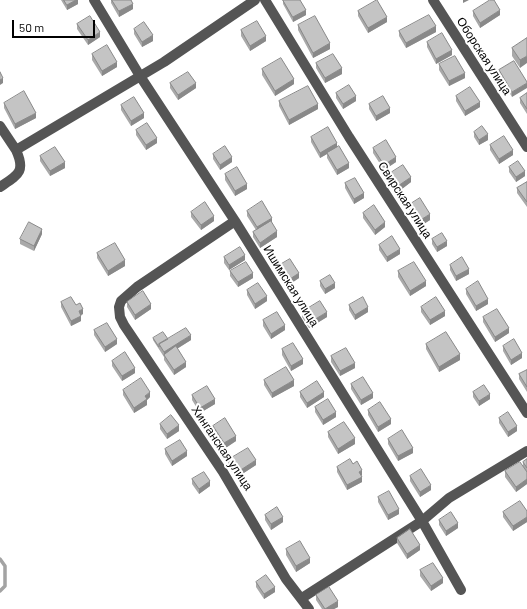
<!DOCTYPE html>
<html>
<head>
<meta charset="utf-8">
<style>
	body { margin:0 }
	#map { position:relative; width:527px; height:609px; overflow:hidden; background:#fff; font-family:Barlow,sans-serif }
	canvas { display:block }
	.scale { position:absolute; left:12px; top:20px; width:83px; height:18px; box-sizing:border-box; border:2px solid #000; border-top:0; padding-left:5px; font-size:12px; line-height:14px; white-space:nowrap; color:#000; -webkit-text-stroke:3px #fff; paint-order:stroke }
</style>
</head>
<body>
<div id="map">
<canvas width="527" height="609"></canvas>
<div class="scale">50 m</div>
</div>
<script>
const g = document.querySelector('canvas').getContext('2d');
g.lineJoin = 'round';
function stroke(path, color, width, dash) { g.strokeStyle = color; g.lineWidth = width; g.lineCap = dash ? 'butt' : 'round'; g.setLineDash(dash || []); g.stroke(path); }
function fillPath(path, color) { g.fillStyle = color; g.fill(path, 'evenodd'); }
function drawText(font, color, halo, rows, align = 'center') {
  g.font = font + ' Barlow,sans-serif'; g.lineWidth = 4; g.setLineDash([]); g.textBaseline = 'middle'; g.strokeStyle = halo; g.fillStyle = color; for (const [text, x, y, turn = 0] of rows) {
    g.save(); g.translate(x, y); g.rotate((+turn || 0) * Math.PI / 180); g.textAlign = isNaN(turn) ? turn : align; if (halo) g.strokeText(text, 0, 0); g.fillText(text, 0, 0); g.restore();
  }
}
stroke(new Path2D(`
	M 0,559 L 5,566 L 5,586 L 0,591`), '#a3a3a3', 3.5);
stroke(new Path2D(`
	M 94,0 L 140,76 L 235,221 L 422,521 L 461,590
	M 265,0 L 349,137 L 527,413
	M 433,0 L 527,147
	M 0,126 L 16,150
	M 0,187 C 18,175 26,172 16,150 L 164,62 L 255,0
	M 235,221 L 137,287 L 121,301 L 119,307 L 120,317 L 124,325 L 223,472 L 286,579 L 309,609
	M 302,598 L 422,521 L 449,498 L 527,451`), '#555', 10);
fillPath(new Path2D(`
	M 61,0 L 78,0 L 78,4 L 67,10 Z
	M 111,0 L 131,0 L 133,9 L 119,17 L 111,3 Z
	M 283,0 L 300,0 L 306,15 L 293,22 L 283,4 Z
	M 358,11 L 387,22 L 368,33 L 358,16 Z
	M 473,11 L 500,15 L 480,28 L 473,16 Z
	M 77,24 L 100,37 L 88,45 L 77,29 Z
	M 298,25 L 330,49 L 313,58 L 298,30 Z
	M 134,29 L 153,41 L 142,47 L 134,34 Z
	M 241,30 L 266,41 L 250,51 L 241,36 Z
	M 399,31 L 436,32 L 406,48 L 399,36 Z
	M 527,38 L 520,68 L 512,56 L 512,48 Z
	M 427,42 L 452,55 L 436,64 L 427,47 Z
	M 92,54 L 117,67 L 102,76 L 92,60 Z
	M 514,61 L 512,97 L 499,75 L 499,70 Z
	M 316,63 L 342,74 L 325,83 L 316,68 Z
	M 439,64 L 465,78 L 449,86 L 439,70 Z
	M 262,69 L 294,84 L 275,96 L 262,75 Z
	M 170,83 L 196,88 L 178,100 L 170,88 Z
	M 336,93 L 356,101 L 343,109 L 336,98 Z
	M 527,93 L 527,114 L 520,103 L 520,98 Z
	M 456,96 L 480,107 L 465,116 L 456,101 Z
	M 279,101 L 318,109 L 289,125 L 279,106 Z
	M 4,103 L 36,118 L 15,129 L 4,108 Z
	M 369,104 L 390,113 L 376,121 L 369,109 Z
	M 121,105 L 144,118 L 131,126 L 121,110 Z
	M 136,130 L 157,143 L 146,150 L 136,135 Z
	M 474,132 L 488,140 L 479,145 L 474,137 Z
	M 311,137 L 337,146 L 349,168 L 337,175 L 327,158 L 327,154 L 320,158 L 311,142 Z
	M 490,145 L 513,155 L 499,164 L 490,150 Z
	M 373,148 L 396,162 L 384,170 L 373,153 Z
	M 213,154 L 232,162 L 220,170 L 213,159 Z
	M 40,156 L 65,168 L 50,176 L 40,161 Z
	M 509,167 L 525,176 L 516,182 L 509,172 Z
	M 225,174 L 247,189 L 235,196 L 225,180 Z
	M 389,174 L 411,182 L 398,192 L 389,179 Z
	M 527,182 L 527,207 L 517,193 L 517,188 Z
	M 345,183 L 364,198 L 354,204 L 345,188 Z
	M 409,205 L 430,220 L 419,227 L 409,210 Z
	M 247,211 L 272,223 L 277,237 L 260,248 L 253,237 L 253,232 L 256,230 L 247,216 Z
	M 191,212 L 214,221 L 201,230 L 191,217 Z
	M 363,213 L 385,227 L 375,235 L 363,218 Z
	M 42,234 L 34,251 L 20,244 L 20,239 Z
	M 432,239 L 447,246 L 437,252 L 432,244 Z
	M 379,245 L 400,254 L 387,262 L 379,250 Z
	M 97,253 L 125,266 L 108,276 L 97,258 Z
	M 224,257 L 245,260 L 229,270 L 224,263 Z
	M 450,265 L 469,274 L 456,281 L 450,270 Z
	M 278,266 L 299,278 L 287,286 L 278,271 Z
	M 230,271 L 253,278 L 238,287 L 230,276 Z
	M 398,271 L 426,286 L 410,296 L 398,277 Z
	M 320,281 L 335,288 L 325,294 L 320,286 Z
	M 466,289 L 488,304 L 476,311 L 466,294 Z
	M 247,290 L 267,301 L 255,309 L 247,295 Z
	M 61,302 L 76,305 L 83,314 L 81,315 L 81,321 L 71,326 L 61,307 Z
	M 127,302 L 151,309 L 135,320 L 127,307 Z
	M 349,305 L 368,312 L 355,320 L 349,310 Z
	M 421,307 L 445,316 L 430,325 L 421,312 Z
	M 302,312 L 327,317 L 309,328 L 302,317 Z
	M 483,317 L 509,333 L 495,342 L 483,322 Z
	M 263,320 L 285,330 L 271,339 L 263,326 Z
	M 94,330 L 117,344 L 105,352 L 94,335 Z
	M 153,338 L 191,340 L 177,349 L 186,367 L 174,375 L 164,360 L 164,357 L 153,340 Z
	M 426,344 L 460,360 L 439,372 L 426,349 Z
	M 503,346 L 522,358 L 511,365 L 503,351 Z
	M 282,349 L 303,364 L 291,371 L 282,355 Z
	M 331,356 L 355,368 L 340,376 L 331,362 Z
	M 112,361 L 135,373 L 122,381 L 112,366 Z
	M 527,370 L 527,392 L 519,379 L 519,374 Z
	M 264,380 L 294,386 L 272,398 L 264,385 Z
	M 351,384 L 373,398 L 361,405 L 351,389 Z
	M 123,390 L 150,397 L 147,400 L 147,405 L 134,413 L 123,395 Z
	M 300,392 L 324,397 L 307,408 L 300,397 Z
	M 473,392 L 490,399 L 479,406 L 473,397 Z
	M 192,395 L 215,404 L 200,413 L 192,400 Z
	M 315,407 L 336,417 L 323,425 L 315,412 Z
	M 368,410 L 391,424 L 378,432 L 368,415 Z
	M 499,418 L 517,431 L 508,437 L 499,423 Z
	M 160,424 L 179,431 L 167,439 L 160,429 Z
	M 213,426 L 236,441 L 224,449 L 213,431 Z
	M 328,432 L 355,444 L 338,454 L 328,437 Z
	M 388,439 L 413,453 L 398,461 L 388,444 Z
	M 165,449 L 187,456 L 172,466 L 165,454 Z
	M 527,459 L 527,484 L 516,492 L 505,477 L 505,471 L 523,466 L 523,462 Z
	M 228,460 L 256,465 L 236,478 L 228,466 Z
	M 353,464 L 362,475 L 361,476 L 362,482 L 347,490 L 337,472 L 337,467 Z
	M 410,476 L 431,490 L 420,497 L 410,481 Z
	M 192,479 L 210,486 L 199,494 L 192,484 Z
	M 378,497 L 399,514 L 388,520 L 378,502 Z
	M 527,511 L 527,522 L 513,531 L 503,517 L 503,512 Z
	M 265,515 L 283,522 L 271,530 L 265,520 Z
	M 439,520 L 458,528 L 446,536 L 439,525 Z
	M 397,538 L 420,550 L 407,559 L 397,543 Z
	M 286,549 L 310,563 L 296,572 L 286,555 Z
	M 420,570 L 443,583 L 431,591 L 420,576 Z
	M 256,582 L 275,592 L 264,599 L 256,587 Z
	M 316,595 L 338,607 L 334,609 L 322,609 L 316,600 Z`), '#a9a9a9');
fillPath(new Path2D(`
	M 76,0 L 78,0 L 78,4 L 67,10 L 67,5 Z
	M 463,0 L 469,0 L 463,3 Z
	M 133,4 L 133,9 L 119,17 L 119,11 Z
	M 306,10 L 306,15 L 293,22 L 293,17 Z
	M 500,10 L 500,15 L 480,28 L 480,23 Z
	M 387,17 L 387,22 L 368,33 L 368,28 Z
	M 436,26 L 436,32 L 406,48 L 406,43 Z
	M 100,32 L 100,37 L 88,45 L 88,40 Z
	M 153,35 L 153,41 L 142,47 L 142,42 Z
	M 266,36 L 266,41 L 250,51 L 250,46 Z
	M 330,43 L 330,49 L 313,58 L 313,53 Z
	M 452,50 L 452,55 L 436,64 L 436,59 Z
	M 527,56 L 527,63 L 520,68 L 520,60 Z
	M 117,62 L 117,67 L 102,76 L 102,71 Z
	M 342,68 L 342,74 L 325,83 L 325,78 Z
	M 465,73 L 465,78 L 449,86 L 449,81 Z
	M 3,78 L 3,83 L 0,85 L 0,80 Z
	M 294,79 L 294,84 L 275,96 L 275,91 Z
	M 196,83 L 196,88 L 178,100 L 178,95 Z
	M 527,83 L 527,88 L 512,97 L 512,92 Z
	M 356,96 L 356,101 L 343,109 L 343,104 Z
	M 480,102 L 480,107 L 465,116 L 465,111 Z
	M 318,104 L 318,109 L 289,125 L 289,120 Z
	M 390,108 L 390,113 L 376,121 L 376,116 Z
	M 36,113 L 36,118 L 15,129 L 15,124 Z
	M 144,113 L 144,118 L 131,126 L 131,121 Z
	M 488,134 L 488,140 L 479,145 L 479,140 Z
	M 157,138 L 157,143 L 146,150 L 146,145 Z
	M 337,143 L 337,148 L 327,153 L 327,154 L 320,158 L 320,153 Z
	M 513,150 L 513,155 L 499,164 L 499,159 Z
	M 232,157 L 232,162 L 220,170 L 220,165 Z
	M 396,157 L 396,162 L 384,170 L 384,165 Z
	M 65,162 L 65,168 L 50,176 L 50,171 Z
	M 349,163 L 349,168 L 337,175 L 337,170 Z
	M 525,171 L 525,176 L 516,182 L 516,177 Z
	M 411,177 L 411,182 L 398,192 L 398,186 Z
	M 247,184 L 247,189 L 235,196 L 235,191 Z
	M 364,193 L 364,198 L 354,204 L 354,199 Z
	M 430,214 L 430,220 L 419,227 L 419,221 Z
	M 214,216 L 214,221 L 201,230 L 201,225 Z
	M 272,218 L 272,223 L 257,232 L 257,227 Z
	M 385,222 L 385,227 L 375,235 L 375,230 Z
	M 42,229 L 42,234 L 34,251 L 34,246 Z
	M 277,231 L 277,237 L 260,248 L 260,243 Z
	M 447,241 L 447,246 L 437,252 L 437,247 Z
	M 400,249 L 400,254 L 387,262 L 387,257 Z
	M 245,255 L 245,260 L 229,270 L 229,265 Z
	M 125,260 L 125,266 L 108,276 L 108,271 Z
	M 469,269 L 469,274 L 456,281 L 456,276 Z
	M 253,273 L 253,278 L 238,287 L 238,282 Z
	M 299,273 L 299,278 L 287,286 L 287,281 Z
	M 426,281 L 426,286 L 410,296 L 410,291 Z
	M 335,283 L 335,288 L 325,294 L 325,289 Z
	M 267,296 L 267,301 L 255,309 L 255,304 Z
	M 488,299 L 488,304 L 476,311 L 476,306 Z
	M 151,304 L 151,309 L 135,320 L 135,315 Z
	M 368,307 L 368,312 L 355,320 L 355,315 Z
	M 83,309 L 83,314 L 79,316 L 79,311 Z
	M 445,311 L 445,316 L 430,325 L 430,320 Z
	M 327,312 L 327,317 L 309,328 L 309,323 Z
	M 81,316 L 81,321 L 71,326 L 71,321 Z
	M 285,325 L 285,330 L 271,339 L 271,334 Z
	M 509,328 L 509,333 L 495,342 L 495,337 Z
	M 191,335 L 191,340 L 165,356 L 164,355 L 164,357 L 164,352 Z
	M 117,339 L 117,344 L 105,352 L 105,347 Z
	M 522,353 L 522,358 L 511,365 L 511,360 Z
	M 460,354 L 460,360 L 439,372 L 439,367 Z
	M 303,359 L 303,364 L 291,371 L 291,366 Z
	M 186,362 L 186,367 L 174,375 L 174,370 Z
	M 355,363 L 355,368 L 340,376 L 340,371 Z
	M 135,368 L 135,373 L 122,381 L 122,376 Z
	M 294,380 L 294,386 L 272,398 L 272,393 Z
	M 150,392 L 150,397 L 147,400 L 147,405 L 134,413 L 134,408 L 145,396 Z
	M 324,392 L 324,397 L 307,408 L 307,403 Z
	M 373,393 L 373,398 L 361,405 L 361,400 Z
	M 490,394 L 490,399 L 479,406 L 479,401 Z
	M 215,399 L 215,404 L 200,413 L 200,408 Z
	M 336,412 L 336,417 L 323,425 L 323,420 Z
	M 391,419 L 391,424 L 378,432 L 378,427 Z
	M 179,425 L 179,431 L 167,439 L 167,434 Z
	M 517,426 L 517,431 L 508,437 L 508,432 Z
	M 236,436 L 236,441 L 224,449 L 224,443 Z
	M 355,438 L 355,444 L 338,454 L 338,449 Z
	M 413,448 L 413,453 L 398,461 L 398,456 Z
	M 187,451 L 187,456 L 172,466 L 172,461 Z
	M 256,460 L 256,465 L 236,478 L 236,473 Z
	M 362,470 L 362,475 L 359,477 L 359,472 Z
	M 362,477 L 362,482 L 347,490 L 347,485 Z
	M 527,479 L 527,484 L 516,492 L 516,487 Z
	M 210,481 L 210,486 L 199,494 L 199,489 Z
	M 431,485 L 431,490 L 420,497 L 420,492 Z
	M 399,509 L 399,514 L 388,520 L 388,515 Z
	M 283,517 L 283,522 L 271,530 L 271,524 Z
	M 527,517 L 527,522 L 513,531 L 513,526 Z
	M 458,523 L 458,528 L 446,536 L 446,531 Z
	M 420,545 L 420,550 L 407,559 L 407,554 Z
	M 310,558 L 310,563 L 296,572 L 296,566 Z
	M 443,578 L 443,583 L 431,591 L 431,586 Z
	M 275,587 L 275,592 L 264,599 L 264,594 Z
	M 338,601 L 338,607 L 334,609 L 325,609 Z`), '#898989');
const building = new Path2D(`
	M 64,0 L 76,0 L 67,5 Z
	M 112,0 L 131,0 L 133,4 L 119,11 Z
	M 283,0 L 300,0 L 306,10 L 293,17 Z
	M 377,0 L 387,17 L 368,28 L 358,11 Z
	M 490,0 L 494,0 L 500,10 L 480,23 L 473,11 Z
	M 429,15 L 436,26 L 406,43 L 399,31 Z
	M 90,16 L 100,32 L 88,40 L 77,24 Z
	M 315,16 L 330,43 L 313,53 L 298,25 Z
	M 257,21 L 266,36 L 250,46 L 241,30 Z
	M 144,22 L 153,35 L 142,42 L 134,29 Z
	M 442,33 L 452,50 L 436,59 L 427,42 Z
	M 527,38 L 527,56 L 520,60 L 512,48 Z
	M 107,45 L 117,62 L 102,71 L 92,54 Z
	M 333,54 L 342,68 L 325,78 L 316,63 Z
	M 455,56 L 465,73 L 449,81 L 439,64 Z
	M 281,58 L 294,79 L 275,91 L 262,69 Z
	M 514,61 L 527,82 L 527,83 L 512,92 L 499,70 Z
	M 0,72 L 3,78 L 0,80 Z
	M 188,72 L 196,83 L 178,95 L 170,83 Z
	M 349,85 L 356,96 L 343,104 L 336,93 Z
	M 308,86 L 318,104 L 289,120 L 279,101 Z
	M 470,87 L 480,102 L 465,111 L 456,96 Z
	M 24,91 L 36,113 L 15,124 L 4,103 Z
	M 527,93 L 527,109 L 520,98 Z
	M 383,96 L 390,108 L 376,116 L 369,104 Z
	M 134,97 L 144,113 L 131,121 L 121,105 Z
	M 147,123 L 157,138 L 146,145 L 136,130 Z
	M 482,126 L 488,134 L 479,140 L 474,132 Z
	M 328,127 L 337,143 L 320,153 L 311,137 Z
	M 504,136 L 513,150 L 499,159 L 490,145 Z
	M 386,140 L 396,157 L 384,165 L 373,148 Z
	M 225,146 L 232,157 L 220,165 L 213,154 Z
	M 339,146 L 349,163 L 337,170 L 327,153 Z
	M 55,147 L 65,162 L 50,171 L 40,156 Z
	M 518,161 L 525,171 L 516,177 L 509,167 Z
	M 403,165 L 411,177 L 398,186 L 389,174 Z
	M 237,167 L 247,184 L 235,191 L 225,174 Z
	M 355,178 L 364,193 L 354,199 L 345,183 Z
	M 527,182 L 527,202 L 517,188 Z
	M 420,198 L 430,214 L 419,221 L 409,205 Z
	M 262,201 L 272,218 L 257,227 L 247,211 Z
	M 205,202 L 214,216 L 201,225 L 191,212 Z
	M 374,205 L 385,222 L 375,230 L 363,213 Z
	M 271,221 L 277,231 L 260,243 L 253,232 Z
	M 29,222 L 42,229 L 34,246 L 20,239 Z
	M 442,233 L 447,241 L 437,247 L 432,239 Z
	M 392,236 L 400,249 L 387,257 L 379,245 Z
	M 115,243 L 125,260 L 108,271 L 97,253 Z
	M 240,247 L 245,255 L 229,265 L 224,257 Z
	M 462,257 L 469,269 L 456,276 L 450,265 Z
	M 290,259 L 299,273 L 287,281 L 278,266 Z
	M 246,262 L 253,273 L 238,282 L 230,271 Z
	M 414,262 L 426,281 L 410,291 L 398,271 Z
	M 330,275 L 335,283 L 325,289 L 320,281 Z
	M 478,281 L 488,299 L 476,306 L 466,289 Z
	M 258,283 L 267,296 L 255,304 L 247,290 Z
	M 143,291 L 151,304 L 135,315 L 127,302 Z
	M 71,297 L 76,305 L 80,303 L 83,309 L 79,311 L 81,316 L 71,321 L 61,302 Z
	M 363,297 L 368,307 L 355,315 L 349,305 Z
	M 436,297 L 445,311 L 430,320 L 421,307 Z
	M 320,301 L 327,312 L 309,323 L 302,312 Z
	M 497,309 L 509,328 L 495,337 L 483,317 Z
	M 277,312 L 285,325 L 271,334 L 263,320 Z
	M 107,323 L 117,339 L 105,347 L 94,330 Z
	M 186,328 L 191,335 L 164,352 L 159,344 Z
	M 163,332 L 168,339 L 159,344 L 159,347 L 153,338 Z
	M 446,332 L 460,354 L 439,367 L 426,344 Z
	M 514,339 L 522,353 L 511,360 L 503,346 Z
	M 293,343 L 303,359 L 291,366 L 282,349 Z
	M 176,346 L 186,362 L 174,370 L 164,355 Z
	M 346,348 L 355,363 L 340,371 L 331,356 Z
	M 125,352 L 135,368 L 122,376 L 112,361 Z
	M 286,367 L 294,380 L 272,393 L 264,380 Z
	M 527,370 L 527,387 L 519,374 Z
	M 363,377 L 373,393 L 361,400 L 351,384 Z
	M 141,378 L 150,392 L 145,396 L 147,399 L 134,408 L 123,390 Z
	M 317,381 L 324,392 L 307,403 L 300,392 Z
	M 484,385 L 490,394 L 479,401 L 473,392 Z
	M 207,386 L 215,399 L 200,408 L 192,395 Z
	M 328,399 L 336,412 L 323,420 L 315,407 Z
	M 380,402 L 391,419 L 378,427 L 368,410 Z
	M 508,412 L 517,426 L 508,432 L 499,418 Z
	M 171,415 L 179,425 L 167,434 L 160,424 Z
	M 225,418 L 236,436 L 224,443 L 213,426 Z
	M 344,422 L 355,438 L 338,449 L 328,432 Z
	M 402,430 L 413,448 L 398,456 L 388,439 Z
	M 180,440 L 187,451 L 172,461 L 165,449 Z
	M 248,448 L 256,460 L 236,473 L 228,460 Z
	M 350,459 L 353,464 L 357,461 L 362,470 L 359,472 L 362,477 L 347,485 L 337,467 Z
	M 527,459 L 527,468 L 523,462 Z
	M 520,462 L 527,472 L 527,479 L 516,487 L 505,471 Z
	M 421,469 L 431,485 L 420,492 L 410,476 Z
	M 204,472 L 210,481 L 199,489 L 192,479 Z
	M 389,491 L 399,509 L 388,515 L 378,497 Z
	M 520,501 L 527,511 L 527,517 L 513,526 L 503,512 Z
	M 277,507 L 283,517 L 271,524 L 265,515 Z
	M 451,512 L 458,523 L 446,531 L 439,520 Z
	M 410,529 L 420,545 L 407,554 L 397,538 Z
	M 300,541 L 310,558 L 296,566 L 286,549 Z
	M 433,563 L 443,578 L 431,586 L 420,570 Z
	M 266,575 L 275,587 L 264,594 L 256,582 Z
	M 329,587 L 338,601 L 325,609 L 316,595 Z`);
fillPath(building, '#c4c4c4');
stroke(building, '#898989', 1);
drawText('12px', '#000', '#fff', [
	["Оборская улица",484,56,57],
	["Свирская улица",405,200,57],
	["Ишимская улица",291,286,58],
	["Хинганская улица",222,448,56]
]);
</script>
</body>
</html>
